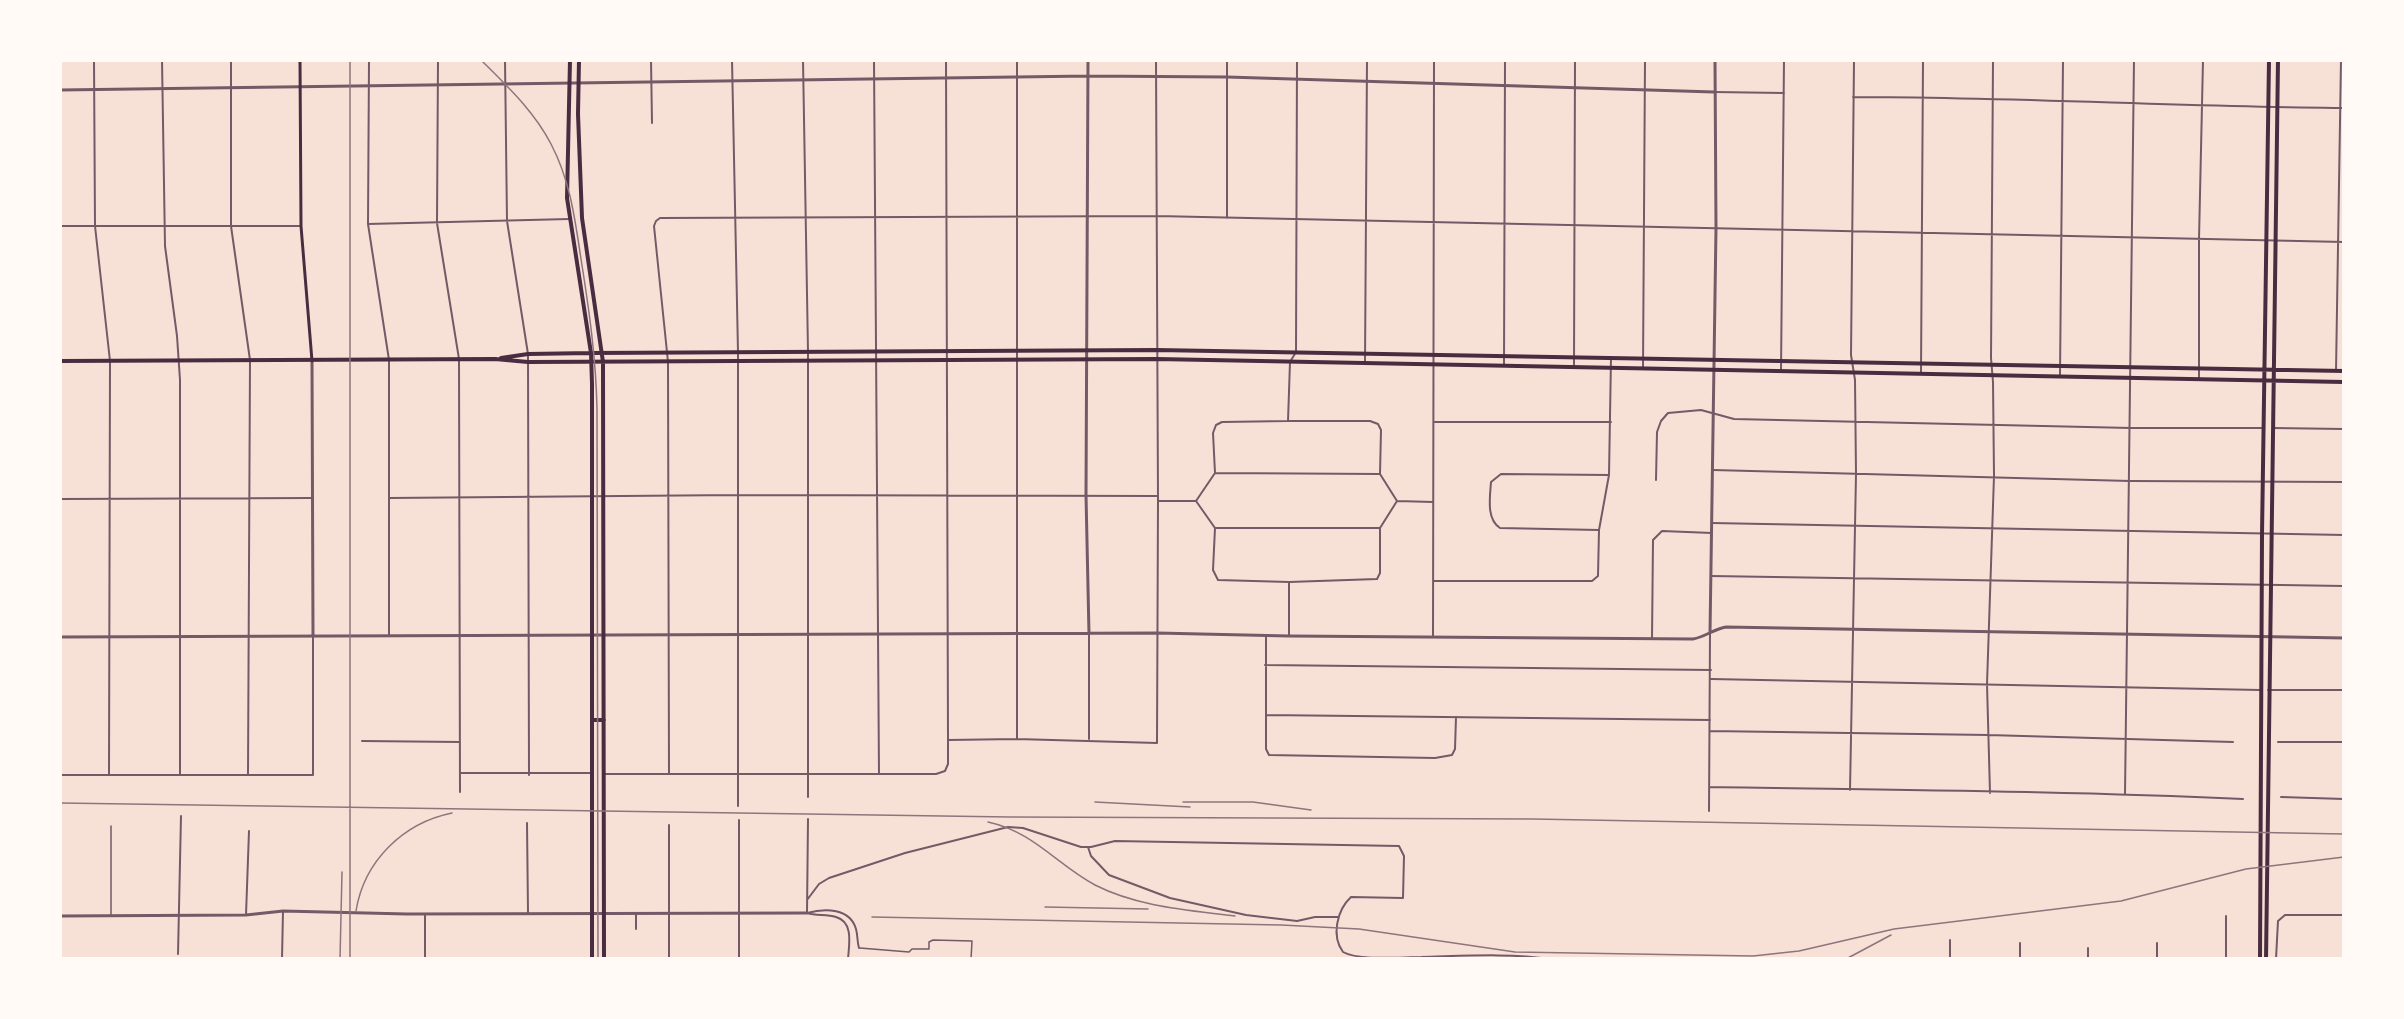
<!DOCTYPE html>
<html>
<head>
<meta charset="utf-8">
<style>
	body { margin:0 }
	#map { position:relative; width:2404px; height:1019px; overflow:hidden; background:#f7e1d7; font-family:Jost,sans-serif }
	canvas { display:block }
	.frame { position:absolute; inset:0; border:62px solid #fffaf5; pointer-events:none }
</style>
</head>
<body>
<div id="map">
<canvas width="2404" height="1019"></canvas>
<div class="frame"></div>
</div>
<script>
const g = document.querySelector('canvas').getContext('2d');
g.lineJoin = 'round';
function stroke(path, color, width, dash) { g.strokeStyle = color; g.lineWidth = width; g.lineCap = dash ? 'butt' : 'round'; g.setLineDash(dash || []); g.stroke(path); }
stroke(new Path2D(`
	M 111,915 L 111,826
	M 860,948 L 909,952 L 912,949 L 929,949 L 929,942 L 933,940 L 972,941 L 971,959`), '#755966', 1.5);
stroke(new Path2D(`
	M 94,60 L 95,226 L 110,361 L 109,775
	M 162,60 L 165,246 L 177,336 L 180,380 L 180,774
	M 231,60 L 231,226 L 250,360 L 248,774
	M 369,60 L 368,224 L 389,360 L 389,636
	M 438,60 L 437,223 L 459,359 L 460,792
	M 505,60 L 507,221 L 528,354 L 529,775
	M 651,60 L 652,123
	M 732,60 L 738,352 L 738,806
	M 803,60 L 808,352 L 808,797
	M 874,60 L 879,774
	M 1017,60 L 1017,738
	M 1714,92 L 1784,93
	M 1853,97 C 2017,97 2180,107 2344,108
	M 1227,218 L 1227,60
	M 368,224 L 569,219
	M 60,226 L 300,226
	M 1365,363 L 1367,60
	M 1504,366 L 1505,60
	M 1574,366 L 1575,60
	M 1643,368 L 1645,60
	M 1781,371 L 1784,60
	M 2336,371 L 2341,60
	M 1921,372 L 1923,60
	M 2060,375 L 2063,60
	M 2199,378 L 2199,239 L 2203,60
	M 1288,421 L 1370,421 L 1378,424 L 1381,430 L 1380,474 L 1397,501 L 1380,528 L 1380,573 L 1377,579 L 1289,582 L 1218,580 L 1213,570 L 1215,528 L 1196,501 L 1215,473 L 1213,433 L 1216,425 L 1222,422 Z
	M 1288,421 L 1290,362 L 1296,352 L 1297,60
	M 1434,422 L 1611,422
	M 2273,428 L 2344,429
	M 1713,470 L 2130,481 L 2344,482
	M 1215,473 L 1380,474
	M 1656,480 L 1657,432 L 1661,421 L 1668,413 L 1701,410 L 1734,419 L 2131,428 L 2263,428
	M 389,498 L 738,495 L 1157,496
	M 60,499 L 312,498
	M 1158,501 L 1196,501
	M 1397,501 L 1433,502
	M 1712,523 L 2344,535
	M 1215,528 L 1380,528
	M 1599,530 L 1500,528 C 1486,519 1490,497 1491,482 L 1501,474 L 1609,475
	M 1711,576 L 2344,586
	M 1434,581 L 1592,581 L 1598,576 L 1599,530 L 1609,475 L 1611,358
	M 1289,582 L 1289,636
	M 1089,634 L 1089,739
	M 1266,636 L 1266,749 L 1269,755 L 1435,758 L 1452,755 L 1455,749 L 1456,717
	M 1433,636 L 1434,60
	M 1652,639 L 1653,540 L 1662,531 L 1712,533
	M 1265,665 L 1711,670
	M 1711,679 L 2260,690
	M 2268,690 L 2344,690
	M 1266,715 L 1710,720
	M 1710,731 L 1988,735 L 2233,742
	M 948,740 L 1017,739 L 1157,743 L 1158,501 L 1156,60
	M 362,741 L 460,742
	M 2278,742 L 2344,742
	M 460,773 L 592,773
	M 605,774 L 936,774 L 945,771 L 948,764 L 948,740 L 946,60
	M 669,774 L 668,362 L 654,226 L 656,221 L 660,218 L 1157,216 L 2344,242
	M 60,775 L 313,775 L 313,635
	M 1710,787 C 1887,790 2065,791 2243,799
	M 1850,790 L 1856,474 L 1855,380 L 1851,355 L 1854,60
	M 1990,793 L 1987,684 L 1994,476 L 1993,382 L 1991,358 L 1993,60
	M 2125,794 L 2134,60
	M 2281,797 L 2344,799
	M 1709,811 L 1710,633
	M 739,820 L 739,959
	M 527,823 L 528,913
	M 669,825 L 669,959
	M 1088,847 L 1091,856 L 1109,875 L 1170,898 L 1246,915 L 1297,921 L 1315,917 L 1339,917
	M 807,900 L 819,884 L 829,878 L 905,853 L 1008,827 L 1023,828 L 1081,847 L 1091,847 L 1115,841 L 1399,846 L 1404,856 L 1403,898 L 1351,897 C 1337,910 1331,936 1343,952 C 1359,961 1401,957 1421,957 C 1464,956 1508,953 1551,959
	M 807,913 L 808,819
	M 807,913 C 825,908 850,908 856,929 C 858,936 857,942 859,948
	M 807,913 C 817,916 826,914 836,917 C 854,922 849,945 848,959
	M 425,914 L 425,959
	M 246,915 L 249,831
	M 636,929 L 636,914
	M 1950,940 L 1950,959
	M 2157,943 L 2157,959
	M 2088,948 L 2088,959
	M 178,954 L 181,816
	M 282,959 L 283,911
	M 2020,959 L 2020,943
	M 2226,959 L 2226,916
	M 2276,959 L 2278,921 L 2285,915 L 2344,915`), '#755966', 2);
stroke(new Path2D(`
	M 1088,60 L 1086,495 L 1089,634
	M 60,90 L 1089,76 L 1227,77 L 1714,92
	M 312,361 L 313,635
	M 1710,633 L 1716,228 L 1715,60
	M 60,637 L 1157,633 L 1289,636 L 1693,639 C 1705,637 1714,629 1726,627 L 2344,638
	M 60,916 L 246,915 L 283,911 L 407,914 L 807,913`), '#755966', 3);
stroke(new Path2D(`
	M 300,60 L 301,226 L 312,361`), '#4a2c40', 3);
stroke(new Path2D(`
	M 570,60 L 567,198 L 591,353 L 592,384 L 592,959
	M 579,60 L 578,114 L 582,218 L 603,362 L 604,959
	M 501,358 L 528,354 L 591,353 L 1157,350 L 2344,371
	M 60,361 L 495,359 L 528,362 L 1157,359 L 2344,382
	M 592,720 L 604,720
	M 2260,959 L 2262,534 L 2269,60
	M 2266,959 L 2278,60`), '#4a2c40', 4);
stroke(new Path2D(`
	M 481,60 C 507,86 534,111 551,144 C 570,180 575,219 581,259 C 589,309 596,358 597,409 L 598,959
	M 1095,802 L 1190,807
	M 1183,802 L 1253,802 L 1311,810
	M 60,803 L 1010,817 L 1533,819 L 2344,834
	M 988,822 C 1034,832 1056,864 1095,885 C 1138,907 1189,910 1235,916
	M 1045,907 L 1148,909
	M 356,911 C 364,861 403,823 452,813
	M 872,917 L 1281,925 L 1359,929 L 1515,952 L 1753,956 L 1799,951 L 1894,929 L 2121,901 L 2246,869 L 2344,857
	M 340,959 L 342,872
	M 350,959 L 350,60
	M 1846,959 L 1891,935`), '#8f747c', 1.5);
</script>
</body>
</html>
